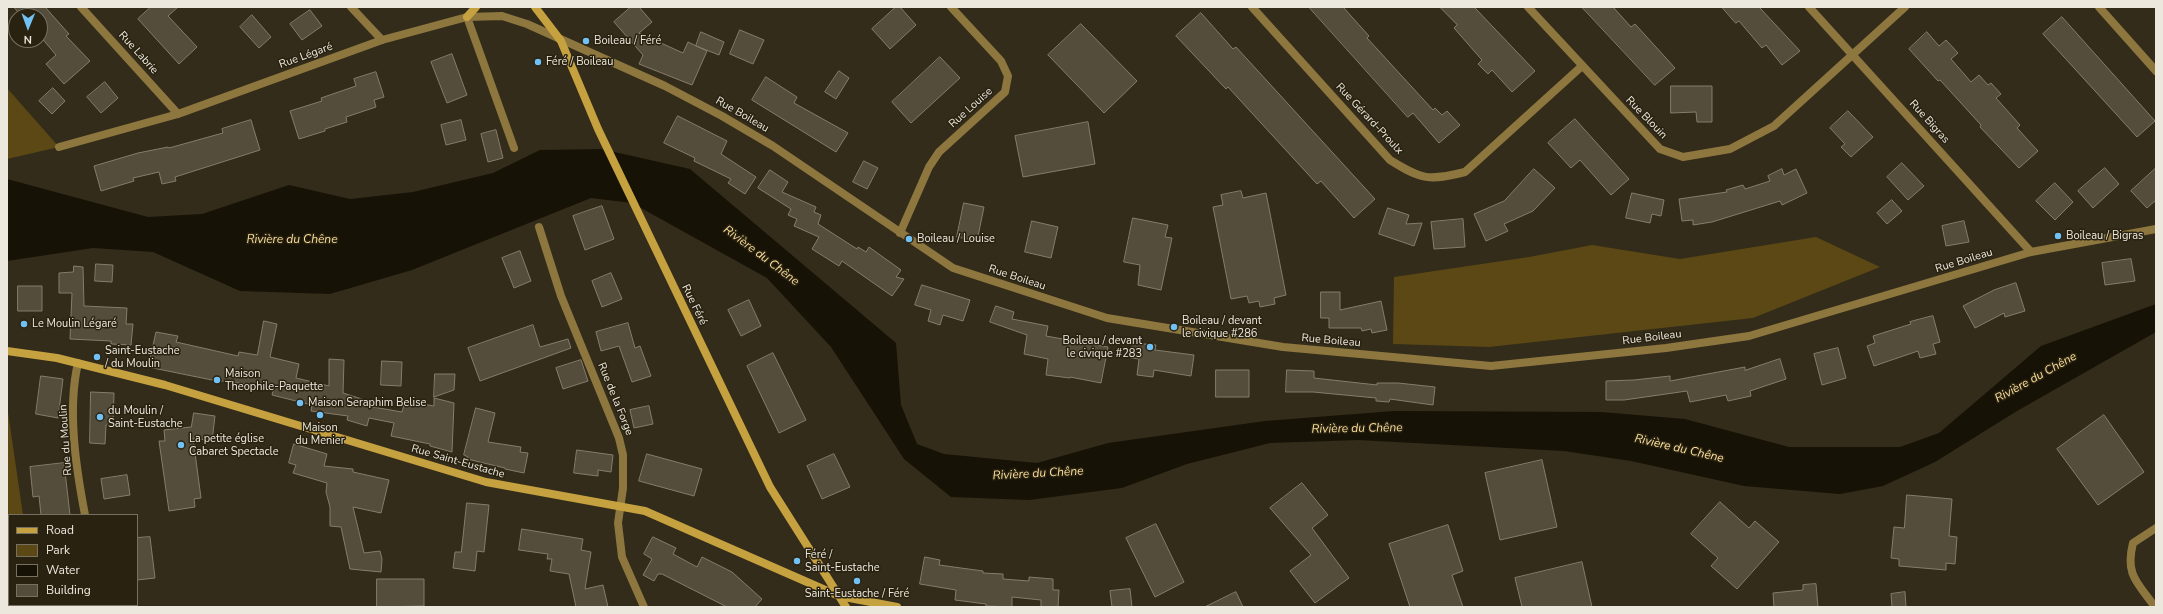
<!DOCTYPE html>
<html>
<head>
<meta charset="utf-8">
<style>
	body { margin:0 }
	#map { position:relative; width:2163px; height:614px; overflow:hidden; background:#332c1a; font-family:"Nunito Sans",sans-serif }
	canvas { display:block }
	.frame { position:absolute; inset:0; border:8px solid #ece8dd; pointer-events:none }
	.legend { position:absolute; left:8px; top:514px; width:130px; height:92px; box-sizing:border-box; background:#292211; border:1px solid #777163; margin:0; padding:5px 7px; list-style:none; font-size:12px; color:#ece8dd }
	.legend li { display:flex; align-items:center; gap:8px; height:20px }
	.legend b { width:20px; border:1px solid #777163 }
	.north { position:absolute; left:8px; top:8px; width:40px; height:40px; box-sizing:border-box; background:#292211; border:1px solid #777163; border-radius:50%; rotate:181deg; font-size:11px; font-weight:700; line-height:16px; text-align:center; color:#ece8dd }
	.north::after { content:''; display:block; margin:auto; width:14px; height:18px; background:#71c1f4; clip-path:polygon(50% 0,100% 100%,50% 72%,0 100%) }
</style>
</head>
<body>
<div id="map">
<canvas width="2163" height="614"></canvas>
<div class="frame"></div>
<ul class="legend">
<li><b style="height:5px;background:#c6a13f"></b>Road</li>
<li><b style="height:11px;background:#5b4814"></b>Park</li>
<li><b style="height:11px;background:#171206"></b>Water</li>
<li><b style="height:11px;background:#554d3b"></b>Building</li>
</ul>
<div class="north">N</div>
</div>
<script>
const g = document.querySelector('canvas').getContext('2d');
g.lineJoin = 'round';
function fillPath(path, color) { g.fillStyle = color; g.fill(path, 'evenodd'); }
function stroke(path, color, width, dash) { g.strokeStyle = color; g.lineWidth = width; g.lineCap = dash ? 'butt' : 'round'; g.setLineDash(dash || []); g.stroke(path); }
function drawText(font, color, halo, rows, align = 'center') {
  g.font = font + ' "Nunito Sans",sans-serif'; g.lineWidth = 3; g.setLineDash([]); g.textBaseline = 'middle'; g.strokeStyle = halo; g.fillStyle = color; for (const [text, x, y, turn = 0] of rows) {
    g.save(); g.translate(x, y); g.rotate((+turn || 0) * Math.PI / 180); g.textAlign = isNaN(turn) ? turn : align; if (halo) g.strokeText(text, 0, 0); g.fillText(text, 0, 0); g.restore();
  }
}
fillPath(new Path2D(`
	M 7,88 L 59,147 L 7,159 Z
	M 1816,237 L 1880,267 L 1753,318 L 1489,347 L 1393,344 L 1394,277 L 1529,257 L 1592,245 L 1680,259 Z
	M 7,405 L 23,515 L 9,515 L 9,605 L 37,605 L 37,607 L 7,607 Z`), '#5b4814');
fillPath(new Path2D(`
	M 601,149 L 690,169 L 896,343 L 901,405 L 917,444 L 944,454 L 1037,463 L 1108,443 L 1265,421 L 1394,411 L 1601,412 L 1685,419 L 1789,447 L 1900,447 L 1939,433 L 2041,346 L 2156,304 L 2156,332 L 2017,411 L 1935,462 L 1883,486 L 1840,494 L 1744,486 L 1631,461 L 1564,451 L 1358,440 L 1270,443 L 1187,464 L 1122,488 L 1029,500 L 951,497 L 904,459 L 831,347 L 767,278 L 632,203 L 591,198 L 412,270 L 330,294 L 240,291 L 153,252 L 93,248 L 7,261 L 7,179 L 148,217 L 202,214 L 289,185 L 350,199 L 413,192 L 493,173 L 540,150 Z`), '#171206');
const building = new Path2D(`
	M 14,7 L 45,7 L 69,34 L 66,36 L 90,61 L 64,84 L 46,64 L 56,55 L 40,36 L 40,16 L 22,16 Z
	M 151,7 L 178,7 L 168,16 L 197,47 L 179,64 L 138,19 Z
	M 631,7 L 639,7 L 652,22 L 639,33 L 683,53 L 688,42 L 707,51 L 692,85 L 639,64 L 643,55 L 614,22 Z
	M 896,7 L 900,7 L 916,25 L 890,49 L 872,29 Z
	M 1309,7 L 1343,7 L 1369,36 L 1367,38 L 1433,110 L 1435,108 L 1442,115 L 1447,111 L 1460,125 L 1439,143 L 1413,113 L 1408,117 Z
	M 1440,7 L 1474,7 L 1535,71 L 1512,92 L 1492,70 L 1488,74 L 1478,64 L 1482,60 L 1454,28 L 1457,25 Z
	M 1582,7 L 1613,7 L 1631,27 L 1635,24 L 1675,68 L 1655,85 Z
	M 1722,7 L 1759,7 L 1800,51 L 1782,65 L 1766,45 L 1762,48 L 1739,21 L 1736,23 Z
	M 310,10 L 322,26 L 302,40 L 290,24 Z
	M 1201,13 L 1233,49 L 1236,47 L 1375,199 L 1354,218 L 1321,181 L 1317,184 L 1228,87 L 1226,89 L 1176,36 Z
	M 252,15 L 271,37 L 259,48 L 240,27 Z
	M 2062,17 L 2155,121 L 2137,137 L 2043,34 Z
	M 1081,24 L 1137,81 L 1104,113 L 1048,55 Z
	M 740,30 L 764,40 L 753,64 L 730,54 Z
	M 701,32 L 724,42 L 719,55 L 696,46 Z
	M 1927,32 L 1939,46 L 1946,40 L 1958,53 L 1951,59 L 1971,82 L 1979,75 L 1988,85 L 1991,83 L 2001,94 L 1996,98 L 2020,125 L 2017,128 L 2038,151 L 2019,168 L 1980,127 L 1981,125 L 1940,80 L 1938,81 L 1909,49 Z
	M 452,54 L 467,95 L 447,103 L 431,62 Z
	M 940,57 L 960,78 L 911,123 L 892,102 Z
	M 839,71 L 849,78 L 836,99 L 825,92 Z
	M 376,72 L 384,97 L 374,100 L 376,107 L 346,117 L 347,122 L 325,129 L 325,131 L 299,139 L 290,111 L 322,101 L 321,98 L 356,86 L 354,79 Z
	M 766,77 L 797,97 L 794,103 L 848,133 L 836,152 L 752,100 Z
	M 105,82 L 118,98 L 101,113 L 87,97 Z
	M 1671,86 L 1712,86 L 1712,122 L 1697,122 L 1696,112 L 1671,113 Z
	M 53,88 L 65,101 L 52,114 L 39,101 Z
	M 1848,111 L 1873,137 L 1851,157 L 1841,147 L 1845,144 L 1830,128 Z
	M 678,116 L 727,141 L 721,154 L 756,177 L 745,194 L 728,183 L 731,179 L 694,161 L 695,158 L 664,143 Z
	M 1575,119 L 1629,179 L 1611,195 L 1580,160 L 1571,168 L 1548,143 Z
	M 251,120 L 260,150 L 175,177 L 176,181 L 162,184 L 159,172 L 133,178 L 134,181 L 101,191 L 94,166 L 138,153 L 168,147 L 169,148 L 223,133 L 222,129 Z
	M 461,120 L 466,140 L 446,145 L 441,125 Z
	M 1088,122 L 1095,164 L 1023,177 L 1015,136 Z
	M 496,130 L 503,158 L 488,162 L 481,134 Z
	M 864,161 L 878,168 L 867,189 L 853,182 Z
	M 1902,163 L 1924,186 L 1908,200 L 1887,177 Z
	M 2105,168 L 2119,184 L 2093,208 L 2078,191 Z
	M 2156,168 L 2156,200 L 2147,208 L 2131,191 Z
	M 1534,169 L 1555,188 L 1533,211 L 1504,224 L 1508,231 L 1486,241 L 1474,214 L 1504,201 Z
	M 1782,169 L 1784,175 L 1796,169 L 1807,193 L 1782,205 L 1780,201 L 1712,222 L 1693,225 L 1693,220 L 1682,221 L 1679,199 L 1727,192 L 1726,190 L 1743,185 L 1745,189 L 1770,181 L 1768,176 Z
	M 770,170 L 788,182 L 782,192 L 816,207 L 814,212 L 821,215 L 818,224 L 857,249 L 858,247 L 866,252 L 869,247 L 901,270 L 896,277 L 904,279 L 892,296 L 842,261 L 839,266 L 812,249 L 819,237 L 794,226 L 797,219 L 788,215 L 791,209 L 758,188 Z
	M 2055,183 L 2073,202 L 2055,220 L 2036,201 Z
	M 1241,191 L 1243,198 L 1266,193 L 1286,295 L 1274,298 L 1275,304 L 1260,307 L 1259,301 L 1249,303 L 1247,296 L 1231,299 L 1213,207 L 1223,205 L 1221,195 Z
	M 1632,193 L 1664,200 L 1661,216 L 1652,214 L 1650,223 L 1626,218 Z
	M 1892,200 L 1902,211 L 1887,224 L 1877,213 Z
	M 964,203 L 984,207 L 977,241 L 957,237 Z
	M 602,206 L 614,239 L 585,250 L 573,216 Z
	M 1388,208 L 1409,215 L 1406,224 L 1422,223 L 1414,246 L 1379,234 Z
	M 1133,218 L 1168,225 L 1165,237 L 1172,238 L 1161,290 L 1138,285 L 1140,265 L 1124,262 Z
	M 1463,219 L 1465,247 L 1434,249 L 1431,222 Z
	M 1032,221 L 1058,227 L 1051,258 L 1025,252 Z
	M 1964,221 L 1969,242 L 1946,246 L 1942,226 Z
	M 520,251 L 531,281 L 514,288 L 502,258 Z
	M 2131,259 L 2135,281 L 2105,285 L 2102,263 Z
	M 96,264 L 113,265 L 112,282 L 95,281 Z
	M 74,266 L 83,267 L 84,306 L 127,308 L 126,324 L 133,324 L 131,345 L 111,344 L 111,341 L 70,339 L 72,293 L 59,293 L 59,273 L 73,272 Z
	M 611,273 L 622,299 L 602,307 L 592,281 Z
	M 2016,283 L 2025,311 L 2005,317 L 2004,313 L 1975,328 L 1963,306 L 1994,290 Z
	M 922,285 L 970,300 L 963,321 L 943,315 L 940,325 L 928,321 L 931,310 L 915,305 Z
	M 18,286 L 42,286 L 42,311 L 18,311 Z
	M 1321,292 L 1340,292 L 1340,310 L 1381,301 L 1387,330 L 1372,333 L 1371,329 L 1362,331 L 1361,328 L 1329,328 L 1329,318 L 1321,318 Z
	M 749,300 L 761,326 L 741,336 L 728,310 Z
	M 996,306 L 1014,312 L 1012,319 L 1048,326 L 1046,336 L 1108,347 L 1101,383 L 1070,377 L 1070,378 L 1046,375 L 1048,359 L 1024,354 L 1027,335 L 990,322 Z
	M 1933,316 L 1940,342 L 1933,344 L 1936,354 L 1920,358 L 1918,351 L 1874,366 L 1867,346 L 1875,343 L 1873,336 L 1911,324 L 1910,322 Z
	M 264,321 L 277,324 L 270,357 L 299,364 L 296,378 L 329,386 L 329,359 L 344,360 L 343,393 L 374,403 L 373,407 L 402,412 L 405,401 L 434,406 L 434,398 L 454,403 L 452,452 L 430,446 L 430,444 L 391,436 L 394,423 L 369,418 L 367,426 L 347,420 L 348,416 L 311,411 L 312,405 L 272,395 L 274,387 L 212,380 L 148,367 L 156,332 L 178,336 L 176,342 L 238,356 L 239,352 L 257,355 Z
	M 628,323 L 635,348 L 640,346 L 651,376 L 632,382 L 619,346 L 601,351 L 596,332 Z
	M 533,325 L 540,347 L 568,339 L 571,348 L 480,381 L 468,348 Z
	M 1133,343 L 1156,345 L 1155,350 L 1194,355 L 1191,376 L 1154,370 L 1153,377 L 1137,375 L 1139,359 L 1131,358 Z
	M 1838,348 L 1846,378 L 1822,385 L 1814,354 Z
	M 773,353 L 806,420 L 779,433 L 747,366 Z
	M 1780,359 L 1786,379 L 1750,391 L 1751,396 L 1728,401 L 1726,395 L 1690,402 L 1687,391 L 1624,400 L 1606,400 L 1606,381 L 1634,380 L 1670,376 L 1670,381 L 1745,367 L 1745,370 Z
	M 581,360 L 588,381 L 563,389 L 556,368 Z
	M 382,361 L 402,362 L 401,386 L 381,385 Z
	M 1216,370 L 1249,370 L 1249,397 L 1216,397 Z
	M 1287,370 L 1314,371 L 1314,378 L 1377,385 L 1377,383 L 1398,383 L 1435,387 L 1433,405 L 1390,399 L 1389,402 L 1376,401 L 1376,398 L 1313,392 L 1286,392 Z
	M 435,374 L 455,374 L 454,390 L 434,397 Z
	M 41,376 L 63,379 L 58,418 L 36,414 Z
	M 91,392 L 114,393 L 113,425 L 106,425 L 105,444 L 90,443 Z
	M 649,406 L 653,424 L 634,428 L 630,410 Z
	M 476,408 L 495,413 L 488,442 L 521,447 L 520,452 L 528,453 L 524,473 L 505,469 L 505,468 L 467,459 L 468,457 L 464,455 Z
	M 194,413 L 215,416 L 212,441 L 193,438 L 201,498 L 194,499 L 195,507 L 169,511 L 159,441 L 165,441 L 164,430 L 191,427 Z
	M 2104,415 L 2144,472 L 2098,505 L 2057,449 Z
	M 294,444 L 327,454 L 324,466 L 353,469 L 353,472 L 389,480 L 381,513 L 353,507 L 364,553 L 380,551 L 382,559 L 381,572 L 350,569 L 341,527 L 330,526 L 330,507 L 326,492 L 327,483 L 293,473 L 296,465 L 289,463 Z
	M 577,450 L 613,455 L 611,472 L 598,470 L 598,476 L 574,473 Z
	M 647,454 L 702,469 L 694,496 L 639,481 Z
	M 834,454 L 850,487 L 822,499 L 807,466 Z
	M 1542,460 L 1557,527 L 1500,540 L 1485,473 Z
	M 64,463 L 70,515 L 41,515 L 39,496 L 33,497 L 30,467 Z
	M 127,475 L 130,495 L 104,499 L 101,479 Z
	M 1302,483 L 1328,515 L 1312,528 L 1349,578 L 1315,603 L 1290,571 L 1311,555 L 1270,508 Z
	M 1907,495 L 1952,499 L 1949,536 L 1957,537 L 1955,564 L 1946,563 L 1946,570 L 1899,566 L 1899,559 L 1891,558 L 1894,527 L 1904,528 Z
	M 1720,502 L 1749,528 L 1755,521 L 1779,542 L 1737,589 L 1711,566 L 1718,558 L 1691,534 Z
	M 467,503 L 489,505 L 484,552 L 477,551 L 475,571 L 453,568 L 455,552 L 461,552 Z
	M 1156,524 L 1184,582 L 1155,597 L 1126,538 Z
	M 1448,525 L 1463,571 L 1452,575 L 1463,607 L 1410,607 L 1389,544 Z
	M 522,529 L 583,539 L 581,550 L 591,552 L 585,589 L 603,585 L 608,607 L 576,607 L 569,574 L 550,571 L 552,559 L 547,559 L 548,554 L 519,550 Z
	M 150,537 L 155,578 L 137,580 L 137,538 Z
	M 653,537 L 676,548 L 673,554 L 697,567 L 702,557 L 732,572 L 762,599 L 755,607 L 727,607 L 662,574 L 658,574 L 654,581 L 643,575 L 652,559 L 644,554 Z
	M 925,557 L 940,560 L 939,565 L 983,571 L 983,573 L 1003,574 L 1003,579 L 1029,581 L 1029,577 L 1053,579 L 1053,590 L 1059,590 L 1058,607 L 1041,607 L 1041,600 L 1012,597 L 1012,607 L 986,606 L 986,604 L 955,600 L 956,590 L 920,584 Z
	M 1582,562 L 1592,607 L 1522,607 L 1515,578 Z
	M 377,579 L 424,579 L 424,606 L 377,607 Z
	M 1816,584 L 1818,607 L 1774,607 L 1773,593 L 1803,590 L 1803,585 Z
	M 1130,589 L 1132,607 L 1112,607 L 1110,591 Z
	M 1236,592 L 1243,607 L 1205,607 Z
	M 1905,592 L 1906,607 L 1892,607 L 1891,594 Z`);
fillPath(building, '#554d3b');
stroke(building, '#857d69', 1);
stroke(new Path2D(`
	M 81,7 L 178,114
	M 351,7 L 382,40
	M 1252,7 L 1390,160 C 1422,180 1429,181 1465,172 L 1582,66
	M 1528,7 L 1660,149 L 1683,157 L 1730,149 L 1774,126 L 1905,7
	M 1809,7 L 2031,252
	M 2099,7 L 2156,71
	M 467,17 L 514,148
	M 59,147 L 178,114 L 382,40 L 467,17 L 502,16 L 527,24 L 665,86 L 722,116 L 773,146 L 953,268 L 1107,318 L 1283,347 L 1491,366 L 1666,348 L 1749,336 L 2031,252 L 2156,229
	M 539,227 L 561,296 L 619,438 L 623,455 L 623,488 L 618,523 L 622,557 L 644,607
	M 900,233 L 929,167 L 939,152 L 1005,92 L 1008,76 L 1001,61 L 951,7
	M 78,363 C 67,410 76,468 85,515
	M 102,605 L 102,607
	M 2155,607 C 2137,582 2125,575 2133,543 L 2156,528`), '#8e773f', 8);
stroke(new Path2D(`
	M 535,7 L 561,41 L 598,129 L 770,487 L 846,607
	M 467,17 L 476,7
	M 7,351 L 57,358 L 165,385 L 486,482 L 645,511 L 839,596 L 897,607`), '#c6a13f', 8);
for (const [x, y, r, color] of [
	[586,41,4,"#71c1f4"],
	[538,62,4,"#71c1f4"],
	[2058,236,4,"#71c1f4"],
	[909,239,4,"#71c1f4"],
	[24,324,4,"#71c1f4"],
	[1174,327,4,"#71c1f4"],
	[1150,347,4,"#71c1f4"],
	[97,357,4,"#71c1f4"],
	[217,380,4,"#71c1f4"],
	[300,403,4,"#71c1f4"],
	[320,415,4,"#71c1f4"],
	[100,417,4,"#71c1f4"],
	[181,445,4,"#71c1f4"],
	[797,561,4,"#71c1f4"],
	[857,581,4,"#71c1f4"]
]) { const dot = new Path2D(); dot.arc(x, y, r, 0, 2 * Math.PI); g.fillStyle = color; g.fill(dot); stroke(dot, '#292211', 1.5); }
drawText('11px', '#ece8dd', '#292211', [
	["Boileau / Féré",594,41],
	["Féré / Boileau",546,62],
	["Boileau / Bigras",2066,236],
	["Boileau / Louise",917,239],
	["Boileau / devant",1182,321],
	["le civique #286",1182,334],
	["Le Moulin Légaré",32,324],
	["Boileau / devant",1142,341,"right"],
	["le civique #283",1142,354,"right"],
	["Saint-Eustache",105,351],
	["/ du Moulin",105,364],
	["Maison",225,374],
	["Theophile-Paquette",225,387],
	["Maison Seraphim Belise",308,403],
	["du Moulin /",108,411],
	["Saint-Eustache",108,424],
	["Maison",320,428,"center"],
	["du Menier",320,441,"center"],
	["La petite église",189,439],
	["Cabaret Spectacle",189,452],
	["Féré /",805,555],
	["Saint-Eustache",805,568],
	["Saint-Eustache / Féré",857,594,"center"]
], 'left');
drawText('11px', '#ece8dd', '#292211', [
	["Rue Labrie",138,53,48],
	["Rue Légaré",306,56,-20],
	["Rue Louise",971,108,-42],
	["Rue Boileau",742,115,30],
	["Rue Blouin",1646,118,46],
	["Rue Gérard-Proulx",1369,119,47],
	["Rue Bigras",1929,122,48],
	["Rue Boileau",1964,261,-17],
	["Rue Boileau",1017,278,18],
	["Rue Féré",694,305,64],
	["Rue Boileau",1652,338,-7],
	["Rue Boileau",1331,341,5],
	["Rue de la Forge",615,399,68],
	["Rue du Moulin",66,440,-94],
	["Rue Saint-Eustache",458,462,16]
]);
drawText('italic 12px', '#f9de9b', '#292211', [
	["Rivière du Chêne",292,240],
	["Rivière du Chêne",761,256,37],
	["Rivière du Chêne",2036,378,-29],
	["Rivière du Chêne",1357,429,-1],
	["Rivière du Chêne",1679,449,13],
	["Rivière du Chêne",1038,474,-3]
]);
</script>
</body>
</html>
